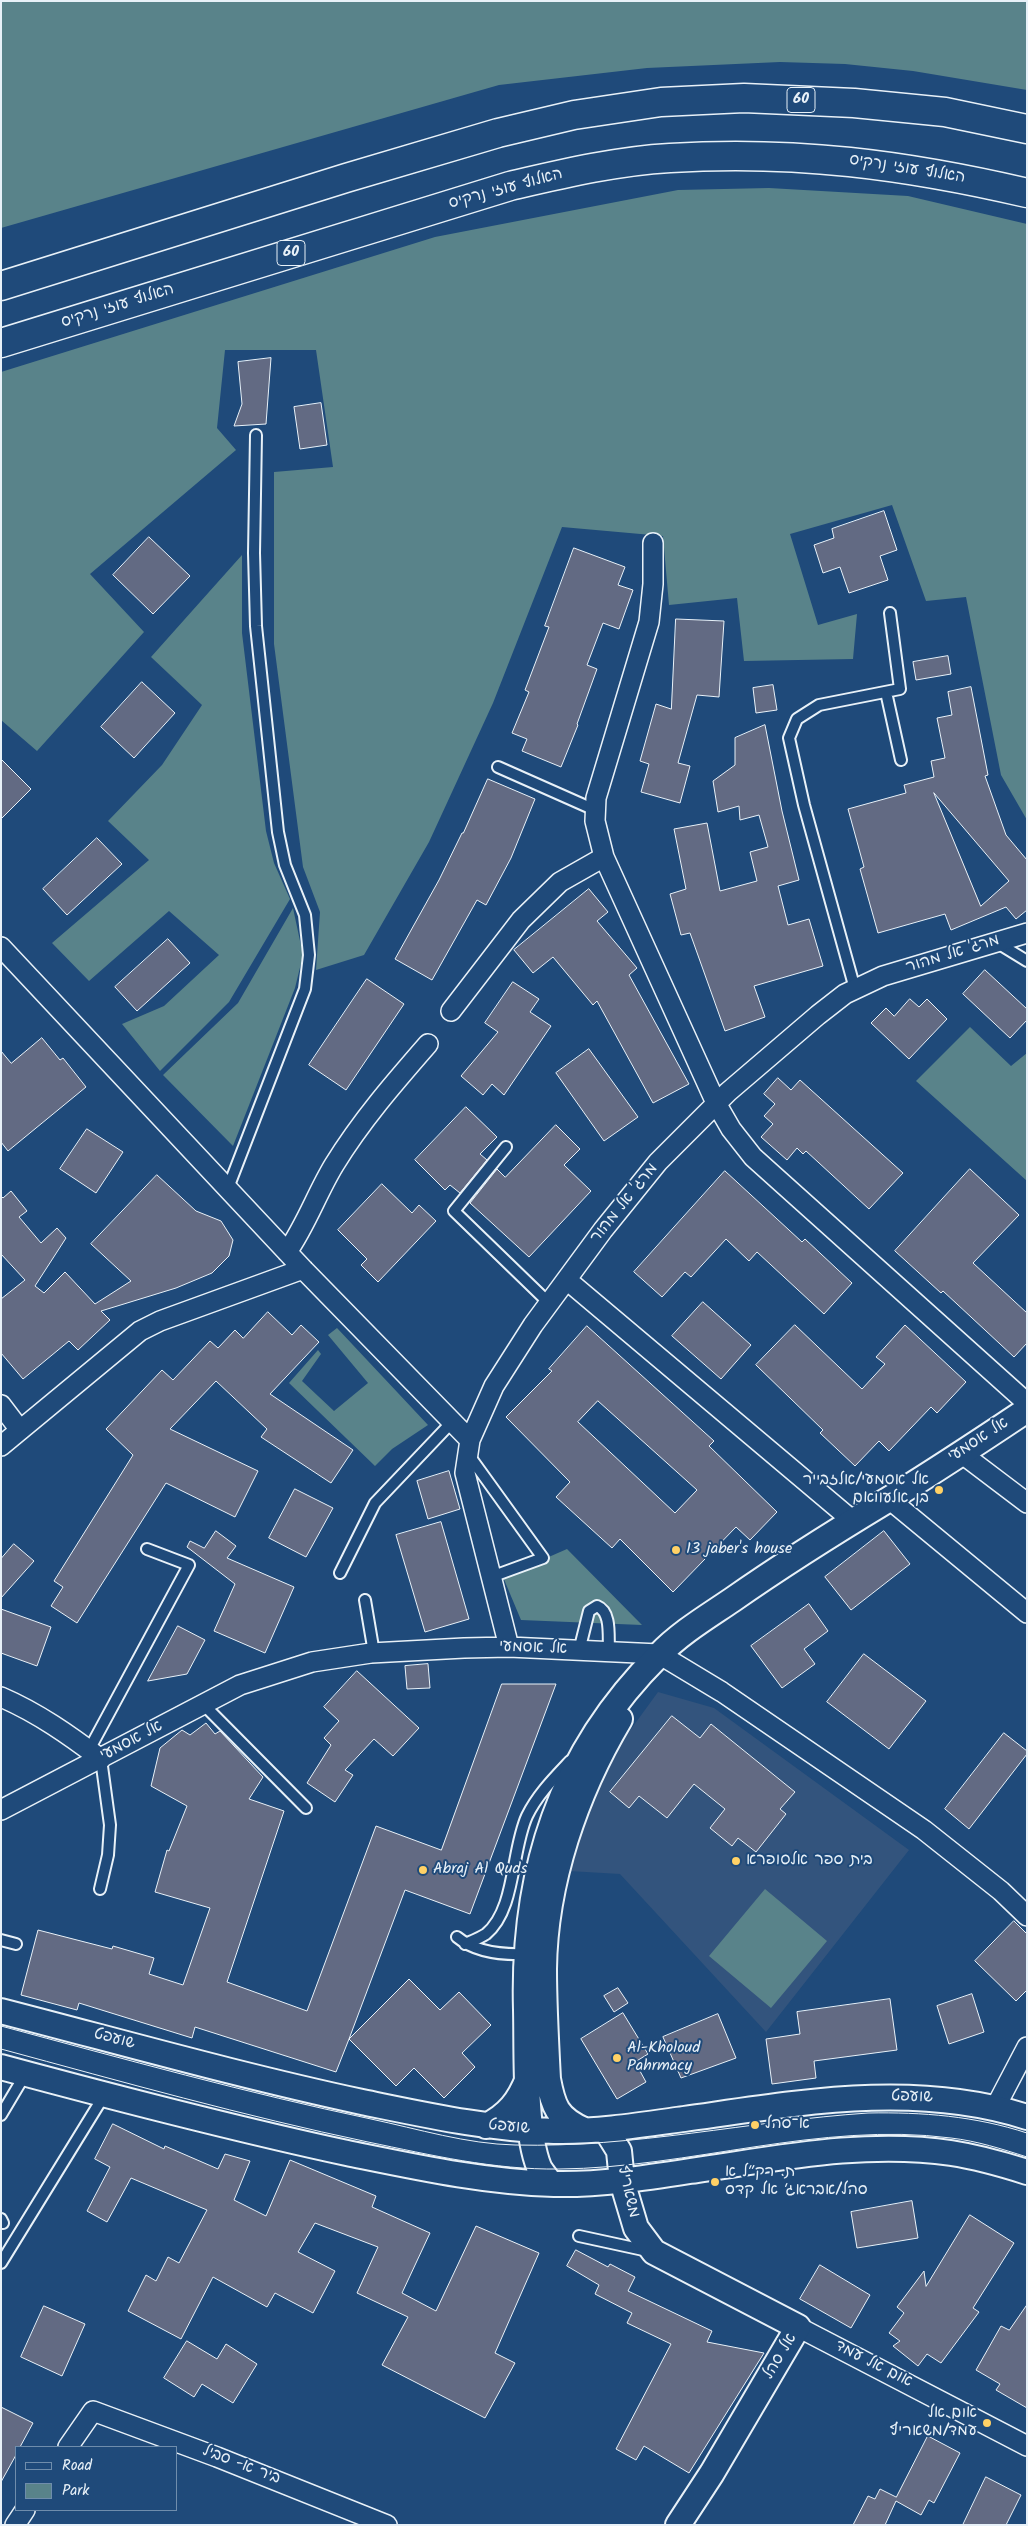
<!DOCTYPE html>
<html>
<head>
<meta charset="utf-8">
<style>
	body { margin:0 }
	#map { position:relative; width:1028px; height:2526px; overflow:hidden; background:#1f4a7a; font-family:Kalam,sans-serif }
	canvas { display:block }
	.frame { position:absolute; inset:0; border:2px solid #e8f1f8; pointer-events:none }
	.legend { position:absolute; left:15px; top:2446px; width:162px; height:65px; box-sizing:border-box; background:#1f4a7a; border:1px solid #6f8dac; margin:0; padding:6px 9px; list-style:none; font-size:15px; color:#e8f1f8 }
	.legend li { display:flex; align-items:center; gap:10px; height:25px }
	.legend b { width:25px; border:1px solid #6f8dac }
</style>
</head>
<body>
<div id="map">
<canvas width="1028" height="2526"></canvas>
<div class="frame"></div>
<ul class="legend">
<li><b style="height:6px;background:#1f4a7a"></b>Road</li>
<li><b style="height:14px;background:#59838a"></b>Park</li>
</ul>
</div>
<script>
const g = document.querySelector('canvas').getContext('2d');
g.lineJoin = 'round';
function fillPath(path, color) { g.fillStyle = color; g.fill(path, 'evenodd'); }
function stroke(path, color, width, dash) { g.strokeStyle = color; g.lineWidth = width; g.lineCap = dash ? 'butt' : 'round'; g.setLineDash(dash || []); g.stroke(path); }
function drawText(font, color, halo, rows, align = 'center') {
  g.font = font + ' Kalam,"Playpen Sans Hebrew",sans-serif'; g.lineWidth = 4; g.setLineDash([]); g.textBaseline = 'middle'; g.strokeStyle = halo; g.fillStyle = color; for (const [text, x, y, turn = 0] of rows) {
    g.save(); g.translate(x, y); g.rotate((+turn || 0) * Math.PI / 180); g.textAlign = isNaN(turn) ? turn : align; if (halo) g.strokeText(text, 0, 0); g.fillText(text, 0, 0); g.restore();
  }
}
fillPath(new Path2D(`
	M 658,1692 L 714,1708 L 909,1850 L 766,2032 L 620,1874 L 569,1871 L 586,1811 L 618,1747 Z`), '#33547d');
fillPath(new Path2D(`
	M 1,1 L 1027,1 L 1027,90 L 913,71 L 845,64 L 780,62 L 647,68 L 499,85 L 1,228 Z
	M 769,188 L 908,196 L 1027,224 L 1027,820 L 1001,775 L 966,597 L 926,601 L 892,505 L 790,534 L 818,625 L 857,614 L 853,659 L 744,661 L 737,598 L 669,605 L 663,536 L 562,527 L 493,703 L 429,842 L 364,955 L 316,970 L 320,912 L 303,867 L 274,644 L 274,472 L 333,467 L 316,350 L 225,350 L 217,428 L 236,450 L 90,574 L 144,632 L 37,751 L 1,720 L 1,372 L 435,237 L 678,190 Z
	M 242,555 L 242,633 L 266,831 L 274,863 L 290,899 L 229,1002 L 160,1071 L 122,1024 L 164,1006 L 219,955 L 169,911 L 89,981 L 52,943 L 149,860 L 108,821 L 162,765 L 202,705 L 151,657 Z
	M 293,908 L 303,955 L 295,988 L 233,1146 L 163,1075 L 238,1003 Z
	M 970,1027 L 1011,1066 L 1027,1053 L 1027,1181 L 916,1081 Z
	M 337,1328 L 428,1425 L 392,1449 L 375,1466 L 289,1383 L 318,1350 L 321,1354 L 302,1381 L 334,1411 L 368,1383 L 328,1335 Z
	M 567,1549 L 642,1625 L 521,1620 L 503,1577 Z
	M 765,1889 L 827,1941 L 771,2008 L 709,1956 Z`), '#59838a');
const building = new Path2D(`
	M 271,358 L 266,424 L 234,426 L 242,404 L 238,362 Z
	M 321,403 L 327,445 L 300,449 L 294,407 Z
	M 884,511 L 897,550 L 880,556 L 888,580 L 849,593 L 840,567 L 823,573 L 814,545 L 834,538 L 832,529 Z
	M 149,537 L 190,576 L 153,614 L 113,575 Z
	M 574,548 L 625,567 L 618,585 L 633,590 L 619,629 L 603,623 L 587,665 L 597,669 L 577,724 L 578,725 L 561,767 L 522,751 L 527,739 L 512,733 L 529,692 L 525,690 L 549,627 L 545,626 Z
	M 676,619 L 724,621 L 719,697 L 697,695 L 678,763 L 690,766 L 680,803 L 641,792 L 649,764 L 640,761 L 656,704 L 671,709 Z
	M 948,656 L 951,674 L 916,680 L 913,662 Z
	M 142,682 L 175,713 L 134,758 L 101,727 Z
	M 773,685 L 777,710 L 756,713 L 753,688 Z
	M 971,687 L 988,775 L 985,776 L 1006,835 L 1027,860 L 1027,910 L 1016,919 L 1006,907 L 951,930 L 945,914 L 878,933 L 860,869 L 864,867 L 848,809 L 906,793 L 904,785 L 934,777 L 931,761 L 945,758 L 937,718 L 952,715 L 948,692 ZM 934,793 L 1009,881 L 981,906 Z
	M 765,725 L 782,811 L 799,880 L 778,886 L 788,925 L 809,919 L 823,966 L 754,986 L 765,1017 L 725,1031 L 690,933 L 681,935 L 670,894 L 686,889 L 674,829 L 707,823 L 720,891 L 757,881 L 750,852 L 768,847 L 759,815 L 740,820 L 739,806 L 718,812 L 713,781 L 735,765 L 735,738 Z
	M 1,759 L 31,789 L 1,819 Z
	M 488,779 L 535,799 L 511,858 L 486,905 L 477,900 L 432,980 L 395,959 L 439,880 L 462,833 L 463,833 Z
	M 97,838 L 122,864 L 67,915 L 43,889 Z
	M 589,889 L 608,912 L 597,921 L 637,968 L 629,975 L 689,1084 L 653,1103 L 597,1001 L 593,1005 L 553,957 L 533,973 L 514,950 Z
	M 168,939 L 190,963 L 137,1011 L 115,987 Z
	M 985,970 L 1027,1009 L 1027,1020 L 1010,1038 L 963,994 Z
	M 367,979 L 404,1004 L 346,1090 L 309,1065 Z
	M 513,982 L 539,999 L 530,1012 L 551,1026 L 504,1095 L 492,1084 L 483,1095 L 461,1076 L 498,1032 L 485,1023 Z
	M 910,999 L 919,1007 L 927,999 L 947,1019 L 909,1059 L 871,1023 L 886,1008 L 894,1016 Z
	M 42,1038 L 60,1060 L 63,1058 L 86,1087 L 8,1151 L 1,1142 L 1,1051 L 11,1063 Z
	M 589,1049 L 638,1117 L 604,1141 L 556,1073 Z
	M 778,1078 L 791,1090 L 800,1080 L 903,1173 L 869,1209 L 806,1151 L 803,1154 L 797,1148 L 787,1160 L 761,1137 L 773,1124 L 764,1116 L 775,1104 L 764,1094 Z
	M 466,1107 L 497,1137 L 480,1154 L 487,1160 L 460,1193 L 450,1185 L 445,1190 L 415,1160 Z
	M 556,1125 L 580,1149 L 564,1165 L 591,1191 L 529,1257 L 470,1203 L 497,1169 L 505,1177 Z
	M 87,1129 L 123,1152 L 96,1193 L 60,1169 Z
	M 970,1169 L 1019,1215 L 973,1263 L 1027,1313 L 1027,1343 L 1014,1357 L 943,1291 L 941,1293 L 895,1251 Z
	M 725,1171 L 802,1242 L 805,1239 L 852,1283 L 824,1314 L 757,1252 L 749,1261 L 726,1239 L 691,1277 L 685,1272 L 662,1297 L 634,1272 Z
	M 157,1175 L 196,1211 L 221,1221 L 233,1240 L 229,1256 L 212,1273 L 176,1288 L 101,1311 L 110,1320 L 78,1350 L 69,1341 L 23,1379 L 1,1353 L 1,1299 L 25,1280 L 1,1254 L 1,1196 L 3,1198 L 11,1191 L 27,1211 L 19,1217 L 41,1243 L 57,1228 L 66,1238 L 35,1286 L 44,1293 L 65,1272 L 95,1304 L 131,1281 L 91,1244 Z
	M 382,1184 L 412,1213 L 419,1205 L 436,1221 L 378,1282 L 361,1265 L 367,1259 L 338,1230 Z
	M 703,1302 L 751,1345 L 721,1379 L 672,1336 Z
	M 268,1312 L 292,1335 L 301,1325 L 319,1342 L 270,1394 L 353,1450 L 331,1483 L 261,1437 L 267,1429 L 216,1381 L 170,1429 L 258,1471 L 235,1517 L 166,1483 L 77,1623 L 51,1606 L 63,1587 L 54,1581 L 133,1455 L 106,1429 L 162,1370 L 173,1380 L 210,1341 L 218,1348 L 235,1330 L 243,1338 Z
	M 795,1325 L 862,1389 L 885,1364 L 876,1357 L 905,1325 L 966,1382 L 937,1413 L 931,1407 L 889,1451 L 879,1441 L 855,1466 L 820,1433 L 823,1430 L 756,1365 Z
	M 587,1326 L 714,1441 L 709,1446 L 777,1512 L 750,1540 L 736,1527 L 673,1592 L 620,1539 L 612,1548 L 556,1497 L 570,1482 L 506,1417 L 552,1371 L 549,1369 ZM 598,1401 L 697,1490 L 675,1513 L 578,1422 Z
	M 449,1471 L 460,1509 L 428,1519 L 417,1481 Z
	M 295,1489 L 333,1508 L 306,1557 L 269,1538 Z
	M 441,1522 L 469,1619 L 425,1632 L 396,1535 Z
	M 216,1531 L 236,1546 L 227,1558 L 294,1587 L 265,1653 L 214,1631 L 235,1584 L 187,1547 L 190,1541 L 204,1548 Z
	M 884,1531 L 910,1564 L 851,1610 L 825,1577 Z
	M 14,1544 L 34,1561 L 1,1598 L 1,1559 Z
	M 809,1604 L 828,1631 L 804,1649 L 815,1664 L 782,1688 L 751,1646 Z
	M 1,1609 L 51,1627 L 37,1666 L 1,1653 Z
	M 178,1626 L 205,1640 L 187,1674 L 148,1681 Z
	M 864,1654 L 926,1701 L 889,1749 L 827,1702 Z
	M 428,1664 L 430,1688 L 407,1689 L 405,1666 Z
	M 357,1671 L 419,1728 L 393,1756 L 374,1739 L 345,1770 L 353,1775 L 335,1802 L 307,1783 L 331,1745 L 324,1738 L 339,1721 L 324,1707 Z
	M 502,1684 L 556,1684 L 470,1914 L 405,1890 L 349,2039 L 409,1979 L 440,2010 L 459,1992 L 491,2025 L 462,2053 L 475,2067 L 444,2098 L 414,2068 L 396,2086 L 349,2039 L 336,2072 L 195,2027 L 192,2038 L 79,2003 L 77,2010 L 21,1995 L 38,1930 L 112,1949 L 113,1946 L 154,1958 L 149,1974 L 183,1985 L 210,1908 L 155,1892 L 167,1850 L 169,1851 L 187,1806 L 151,1786 L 160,1748 L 182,1730 L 190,1735 L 206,1723 L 215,1734 L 220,1731 L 263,1777 L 249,1799 L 284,1811 L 227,1982 L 307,2011 L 376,1826 L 441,1850 Z
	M 672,1716 L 700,1738 L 711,1724 L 795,1792 L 780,1809 L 786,1814 L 756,1852 L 738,1838 L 732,1846 L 710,1828 L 725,1809 L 694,1784 L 667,1818 L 639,1796 L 629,1808 L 610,1792 Z
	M 1004,1733 L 1027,1751 L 1027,1754 L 969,1829 L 945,1809 Z
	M 1014,1921 L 1027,1934 L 1027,1990 L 1016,2001 L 975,1961 Z
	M 618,1988 L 628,2003 L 614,2012 L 604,1996 Z
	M 972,1994 L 984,2032 L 949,2044 L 937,2006 Z
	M 890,1999 L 897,2050 L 814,2061 L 816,2078 L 772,2084 L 766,2039 L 800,2034 L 797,2012 Z
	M 623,2013 L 648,2054 L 635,2062 L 646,2082 L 617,2099 L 581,2039 Z
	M 718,2014 L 736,2058 L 681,2078 L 663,2037 Z
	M 113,2124 L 164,2149 L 165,2146 L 218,2169 L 225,2154 L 250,2161 L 234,2200 L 266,2216 L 290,2160 L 376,2196 L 372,2207 L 430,2233 L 402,2293 L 436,2311 L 476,2226 L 539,2253 L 495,2353 L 515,2363 L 485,2418 L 382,2365 L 408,2317 L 357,2293 L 378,2247 L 315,2223 L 298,2252 L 335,2271 L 313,2313 L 275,2293 L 267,2307 L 213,2277 L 181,2339 L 128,2311 L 146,2275 L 156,2281 L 168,2257 L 179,2263 L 207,2210 L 131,2178 L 107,2222 L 87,2211 L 110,2167 L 95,2159 Z
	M 912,2201 L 918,2238 L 857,2248 L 851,2212 Z
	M 970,2215 L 1014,2243 L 973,2308 L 979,2312 L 941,2363 L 927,2354 L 918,2366 L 893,2346 L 900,2341 L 889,2333 L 904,2313 L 897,2307 L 924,2271 L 926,2286 Z
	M 576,2250 L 608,2267 L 610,2264 L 635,2277 L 628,2291 L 712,2331 L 707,2342 L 764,2353 L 689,2473 L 644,2446 L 636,2460 L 616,2449 L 671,2344 L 627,2323 L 632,2313 L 595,2294 L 599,2285 L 567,2266 Z
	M 820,2265 L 870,2295 L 851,2328 L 800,2299 Z
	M 1027,2305 L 1027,2408 L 996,2390 L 1000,2384 L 976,2370 L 1001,2326 L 1009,2330 Z
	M 44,2306 L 85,2324 L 62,2376 L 21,2357 Z
	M 187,2341 L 217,2359 L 226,2344 L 257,2364 L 233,2403 L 202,2384 L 194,2397 L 164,2378 Z
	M 1,2407 L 33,2423 L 20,2447 L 16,2447 L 16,2455 L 1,2482 Z
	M 928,2436 L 960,2453 L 934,2503 L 929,2500 L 921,2515 L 896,2501 L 885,2525 L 853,2525 L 868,2496 L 875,2499 L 880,2489 L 896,2497 Z
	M 986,2477 L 1021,2495 L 1006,2525 L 963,2525 Z`);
fillPath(building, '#626a83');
stroke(building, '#e8f1f8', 1);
const service = new Path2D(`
	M 886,692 L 901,760
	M 498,767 L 595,810
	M 996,942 L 1027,961
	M 855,989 L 804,805 L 789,738 L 797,719 L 819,705 L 900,689 L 890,613
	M 506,1147 L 454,1211 L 549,1303
	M 228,1188 L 305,989 L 309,955 L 305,915 L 285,865 L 278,832 L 256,626 L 254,553 L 256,435
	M 468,1454 L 543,1558 L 491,1577
	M 340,1573 L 375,1503 L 452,1422
	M 365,1600 L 374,1653
	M 579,1651 L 589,1611 L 597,1606 C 612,1612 608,1637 609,1652
	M 204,1705 L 306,1808
	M 89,1750 L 189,1565 L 147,1549
	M 100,1889 L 108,1855 L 110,1825 L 101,1759
	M 457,1937 C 475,1952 504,1955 527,1954
	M 1,1940 L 16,1944
	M 465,1944 C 472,1941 480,1938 486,1934 C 516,1909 511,1851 527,1816 C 537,1795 554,1778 570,1761
	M 1,2115 L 26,2073
	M 1,2219 L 3,2223
	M 579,2236 L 648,2251
	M 1,2263 L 105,2094`);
const minor = new Path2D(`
	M 653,543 L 653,584 L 649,622 L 596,798 L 595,821 L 604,857 L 716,1103 L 731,1129 L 753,1157 L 1027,1403
	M 1,947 L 303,1269 L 470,1440
	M 451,1011 L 521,920 L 560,882 L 604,857
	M 287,1252 C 306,1225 317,1193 334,1165 C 361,1121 394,1083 428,1044
	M 567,1280 L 853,1521
	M 1,1405 L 20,1430
	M 1,1446 L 140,1331 L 160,1321 L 303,1269
	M 961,1453 L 1027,1503
	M 889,1499 L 1027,1613
	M 509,1647 L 465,1473 L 470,1440 L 494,1386 L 533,1325 L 603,1230 L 658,1162 L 728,1092 L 818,1015 L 845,994 L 883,976 L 1027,933
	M 1,1697 C 38,1713 69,1735 101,1759
	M 1,1810 L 240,1685 L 312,1662 L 371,1653 L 464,1648 L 509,1647 L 659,1654 L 722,1692 L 924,1830 L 1001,1891 L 1027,1916
	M 995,2108 L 1027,2047
	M 798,2327 L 1027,2446
	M 68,2447 L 93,2411 L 217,2457 L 387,2525
	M 15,2525 L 25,2510`);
const tertiary = new Path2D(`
	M 1,2011 C 121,2042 241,2076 362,2102 C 426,2115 488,2129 554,2131 C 598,2132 641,2125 684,2119 C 798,2103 914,2081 1027,2117
	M 1,2067 C 116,2098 231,2128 347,2153 C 416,2167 484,2182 554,2184 C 600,2185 645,2178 690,2171 C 775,2159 864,2140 951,2153 C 977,2157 1002,2164 1027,2172
	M 486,2126 C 508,2115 519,2101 528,2078
	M 584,2130 C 557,2118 553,2106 548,2079 C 546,2042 544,2005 544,1969 C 545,1882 576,1793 620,1719
	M 606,2130 L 619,2151 L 622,2181 L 636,2228 L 654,2252 L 798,2327 L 712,2473 L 678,2525
	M 551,2184 C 547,2178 542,2173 539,2167 C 524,2130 527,2052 526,2010 C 522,1873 560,1753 659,1655 C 680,1633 707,1617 732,1600 C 782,1565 833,1533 886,1501 C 934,1472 980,1441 1027,1410`);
const trunk = new Path2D(`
	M 1,286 L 346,178 L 498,133 L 574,115 L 661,102 L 744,98 L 854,103 L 945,112 L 1027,129
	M 1,343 L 510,186 C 562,174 616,161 670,158 C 793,150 907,165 1027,193`);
stroke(service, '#e8f1f8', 14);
stroke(minor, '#e8f1f8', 22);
stroke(tertiary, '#e8f1f8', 28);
stroke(trunk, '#e8f1f8', 31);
stroke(service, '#1f4a7a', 10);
stroke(minor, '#1f4a7a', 19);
stroke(tertiary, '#1f4a7a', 24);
stroke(trunk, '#1f4a7a', 28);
stroke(new Path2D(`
	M 1,2026 C 124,2059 247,2093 371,2119 C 418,2129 467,2144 515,2145 C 634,2148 750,2121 868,2113 C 922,2112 975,2116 1027,2133
	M 1,2049 C 123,2082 244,2116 368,2142 C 431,2155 494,2170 559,2169 C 690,2168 820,2121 951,2138 C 977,2141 1002,2149 1027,2157`), '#e8f1f8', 1);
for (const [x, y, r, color] of [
	[939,1490,5,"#ffd166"],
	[676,1550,5,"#ffd166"],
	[736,1861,5,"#ffd166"],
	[423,1870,5,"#ffd166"],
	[617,2058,5,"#ffd166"],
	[755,2125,5,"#ffd166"],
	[715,2182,5,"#ffd166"],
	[987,2423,5,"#ffd166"]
]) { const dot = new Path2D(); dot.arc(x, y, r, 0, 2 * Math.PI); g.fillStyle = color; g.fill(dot); stroke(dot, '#1f4a7a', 2); }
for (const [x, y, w] of [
	[801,100,28],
	[291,253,28]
]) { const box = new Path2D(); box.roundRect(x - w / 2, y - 12.5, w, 25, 4); g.fillStyle = '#1f4a7a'; g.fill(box); stroke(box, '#e8f1f8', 1); }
drawText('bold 15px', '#e8f1f8', null, [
	["60",801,100],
	["60",291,253]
]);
drawText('16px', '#e8f1f8', '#1f4a7a', [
	["האלוף עוזי נרקיס",907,170,9],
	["האלוף עוזי נרקיס",506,190,-15],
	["האלוף עוזי נרקיס",118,307,-17],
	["מרג' אל מהור",953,955,-17],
	["מרג' אל מהור",625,1204,-51],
	["אל אסמעי",979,1441,-33],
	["אל אסמעי",533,1649,2],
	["אל אסמעי",132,1742,-28],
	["שועפט",114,2040,15],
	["שועפט",912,2098,2],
	["שועפט",509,2128,5],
	["משאריף",627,2192,77],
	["אל סהל",781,2357,-59],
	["אום אל עמד",873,2365,27],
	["ביר א- סביל",241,2466,21]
]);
drawText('16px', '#e8f1f8', '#1f4a7a', [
	["אל אסמעי/אלזבייר",929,1481,"right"],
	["בן אלעוואם",929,1499,"right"],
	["13 jaber's house",686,1550],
	["בית ספר אלסופרא",746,1861],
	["Abraj Al Quds",433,1870],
	["Al-Kholoud",627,2049],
	["Pahrmacy",627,2067],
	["א־סהל",765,2125],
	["ת. רק״ל א",725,2173],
	["סהל/אבראג׳ אל קדס",725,2191],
	["אום אל",977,2414,"right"],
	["עמד/משאריף",977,2432,"right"]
], 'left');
</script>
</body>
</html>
